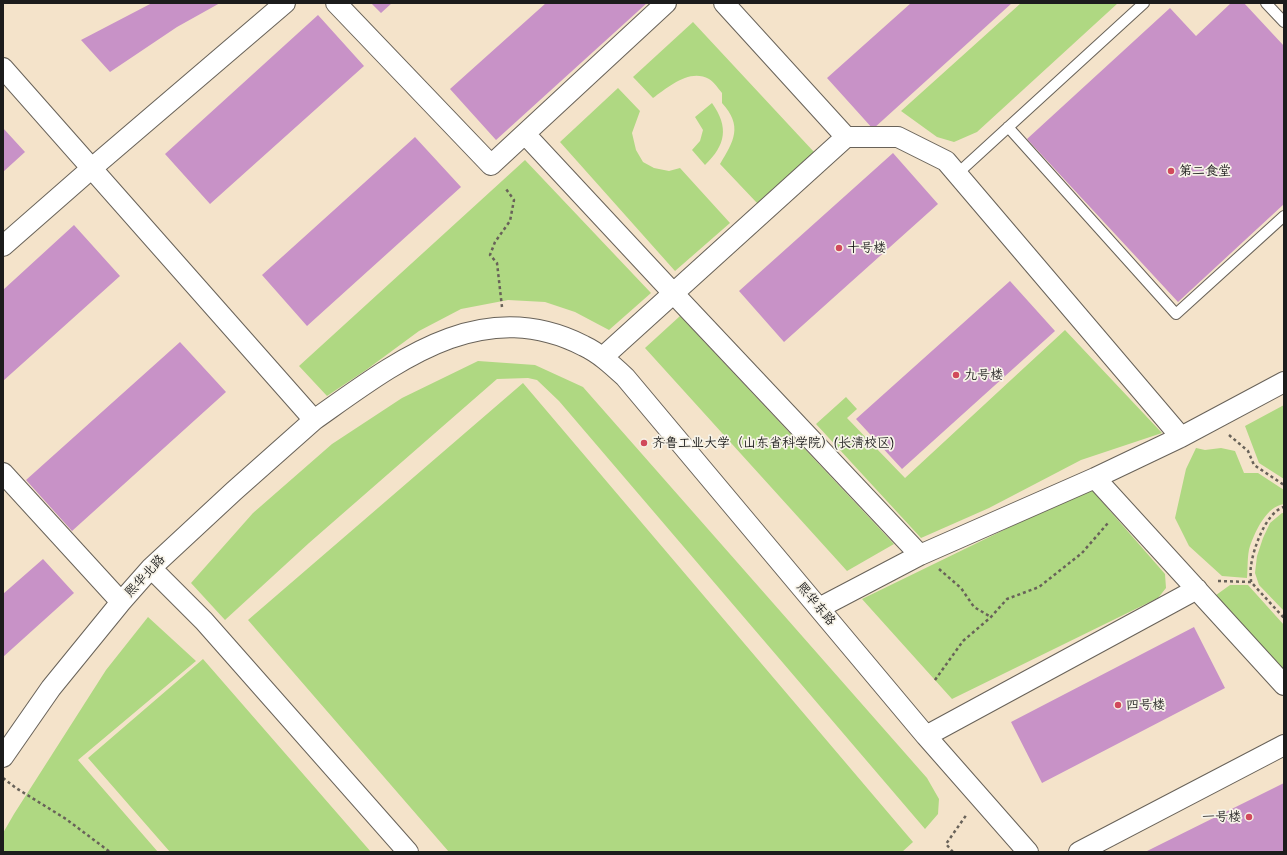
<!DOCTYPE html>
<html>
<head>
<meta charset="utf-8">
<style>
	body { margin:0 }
	#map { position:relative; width:1287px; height:855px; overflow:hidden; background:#f4e3ca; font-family:Delius,sans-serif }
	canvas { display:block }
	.frame { position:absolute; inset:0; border:4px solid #1c1c1c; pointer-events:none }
</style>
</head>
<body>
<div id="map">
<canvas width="1287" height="855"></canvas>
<div class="frame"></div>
</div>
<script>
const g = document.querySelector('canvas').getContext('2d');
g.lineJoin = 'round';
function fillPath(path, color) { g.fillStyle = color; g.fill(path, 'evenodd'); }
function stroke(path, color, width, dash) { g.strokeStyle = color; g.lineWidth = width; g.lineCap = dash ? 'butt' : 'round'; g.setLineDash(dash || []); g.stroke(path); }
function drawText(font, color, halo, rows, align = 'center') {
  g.font = font + ' Delius,"LXGW WenKai TC",sans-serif'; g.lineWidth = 3.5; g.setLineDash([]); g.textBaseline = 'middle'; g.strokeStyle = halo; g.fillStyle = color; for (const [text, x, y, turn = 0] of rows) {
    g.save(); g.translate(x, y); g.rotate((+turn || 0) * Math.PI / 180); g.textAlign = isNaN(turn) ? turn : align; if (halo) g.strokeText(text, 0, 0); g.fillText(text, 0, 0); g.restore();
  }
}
fillPath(new Path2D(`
	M 1021,3 L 1118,3 L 977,132 L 954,142 L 937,137 L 901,111 Z
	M 693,22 L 814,152 L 757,203 L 720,164 C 734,141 743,126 722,103 L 722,93 C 718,88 714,82 709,79 C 690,68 668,87 653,98 L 633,77 Z
	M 618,88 L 640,111 L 632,133 L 636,150 L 643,162 L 654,168 L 669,171 L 680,168 L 730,223 L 675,271 L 560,142 Z
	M 712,103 C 729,127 726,145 705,165 L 692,150 L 700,141 L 703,130 L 695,117 Z
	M 525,160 L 651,293 L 609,330 L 575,312 L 545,302 L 508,300 L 461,309 L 419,331 L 366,370 L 327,396 L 299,366 Z
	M 680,316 L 894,544 L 847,571 L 645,348 Z
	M 1065,330 L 1162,433 L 1081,460 L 989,508 L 921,538 L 816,424 L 846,397 L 857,409 L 847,418 L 905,478 Z
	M 478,361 L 535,365 L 583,387 L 927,778 L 939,799 L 938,814 L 925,829 L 559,401 L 537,380 L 528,378 L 497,379 L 309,543 L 225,620 L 191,583 L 253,513 L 332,444 L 402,398 Z
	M 523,383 L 913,842 L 902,852 L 449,852 L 248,620 Z
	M 1284,405 L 1284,479 L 1259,463 L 1245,426 Z
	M 1196,448 L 1205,450 L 1221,448 L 1235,451 L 1244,473 L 1258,473 L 1284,490 L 1284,504 C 1266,507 1256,530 1250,546 C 1247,555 1248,568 1247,578 L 1222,576 L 1189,546 L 1175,518 L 1186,469 Z
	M 1090,488 L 1165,574 L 1166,588 L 1158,598 L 952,699 L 862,599 Z
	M 1282,513 L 1284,513 L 1284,611 L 1259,585 L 1255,573 L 1257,556 L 1263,538 L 1270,523 Z
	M 1230,585 L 1248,585 L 1284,625 L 1284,678 L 1212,598 Z
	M 148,617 L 196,661 L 78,760 L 158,852 L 3,852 L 3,833 L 14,814 L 106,670 Z
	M 203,659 L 371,852 L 170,852 L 88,758 Z`), '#afd882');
fillPath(new Path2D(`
	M 152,3 L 220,3 L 177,27 L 110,72 L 81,40 Z
	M 371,3 L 392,3 L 381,13 Z
	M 546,3 L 647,3 L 496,140 L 450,89 Z
	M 911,3 L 1012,3 L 873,129 L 827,78 Z
	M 1231,3 L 1244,3 L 1284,46 L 1284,204 L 1178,302 L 1027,139 L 1170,8 L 1196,36 Z
	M 318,15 L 364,66 L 210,204 L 165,154 Z
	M 3,128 L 25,152 L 3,172 Z
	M 415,137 L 461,187 L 307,326 L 262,275 Z
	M 893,153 L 938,204 L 784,342 L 739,291 Z
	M 74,225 L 120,276 L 3,381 L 3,290 Z
	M 1010,281 L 1055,331 L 902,469 L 856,419 Z
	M 180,342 L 226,392 L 72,531 L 26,480 Z
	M 43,559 L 74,593 L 3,657 L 3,594 Z
	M 1194,627 L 1225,688 L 1042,783 L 1011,722 Z
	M 1284,783 L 1284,852 L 1145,852 Z`), '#c892c7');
const lane = new Path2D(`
	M 1266,3 L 1284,22
	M 1008,127 L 1176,314 L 1284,216
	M 957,174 L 1144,3`);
const street = new Path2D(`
	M 336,3 L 491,165 L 666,3
	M 724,3 L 846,137 L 898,137 L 946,161 L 1181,437
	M 3,68 L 314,420 C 395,363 481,293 584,346 C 599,353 612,365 625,377 L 926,736 L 1028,852
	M 525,134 L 674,294 L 920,555
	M 3,246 L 92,168 L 285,3
	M 603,357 L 846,137
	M 3,473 L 121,602
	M 1095,478 L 1284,685
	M 151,568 L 204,621 L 408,852
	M 819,608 L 920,555 L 1095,478 L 1181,437 L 1284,382
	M 926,736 L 1197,589
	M 3,757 L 51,688 L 121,602 L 151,568 L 234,491 L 314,420
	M 1079,852 L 1284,745`);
stroke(lane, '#686259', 12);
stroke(street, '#686259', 22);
stroke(new Path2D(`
	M 502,307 L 497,263 L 490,255 L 495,242 L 510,221 L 514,200 L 506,189
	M 1229,435 L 1248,451 L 1254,465 L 1284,485
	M 939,569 L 961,588 L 974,607 L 991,617
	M 1218,581 L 1251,582 L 1284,618
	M 1251,582 C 1251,577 1250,571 1251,566 C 1253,549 1266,512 1284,507
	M 935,680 L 963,641 L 991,617 L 1007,599 L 1039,587 L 1082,553 L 1108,523
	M 3,778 L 16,788 L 66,819 L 110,852
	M 953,852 L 946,844 L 967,814`), '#686259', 2.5, [3, 3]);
stroke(lane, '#fff', 10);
stroke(street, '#fff', 20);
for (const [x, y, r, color] of [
	[1171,171,4,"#d1495b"],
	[839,248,4,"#d1495b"],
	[956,375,4,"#d1495b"],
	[644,443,4,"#d1495b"],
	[1118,705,4,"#d1495b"],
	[1249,817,4,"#d1495b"]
]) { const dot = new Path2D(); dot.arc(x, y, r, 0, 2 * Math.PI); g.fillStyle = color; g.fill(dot); stroke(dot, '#f7f3e8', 1.5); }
drawText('13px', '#1c1c1c', '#f7f3e8', [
	["第二食堂",1179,171],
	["十号楼",847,248],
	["九号楼",964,375],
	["齐鲁工业大学（山东省科学院）(长清校区)",652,443],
	["四号楼",1126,705],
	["一号楼",1241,817,"right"]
], 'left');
drawText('13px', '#1c1c1c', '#f7f3e8', [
	["熙华北路",145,576,-47],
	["熙华东路",816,604,50]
]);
</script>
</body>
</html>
